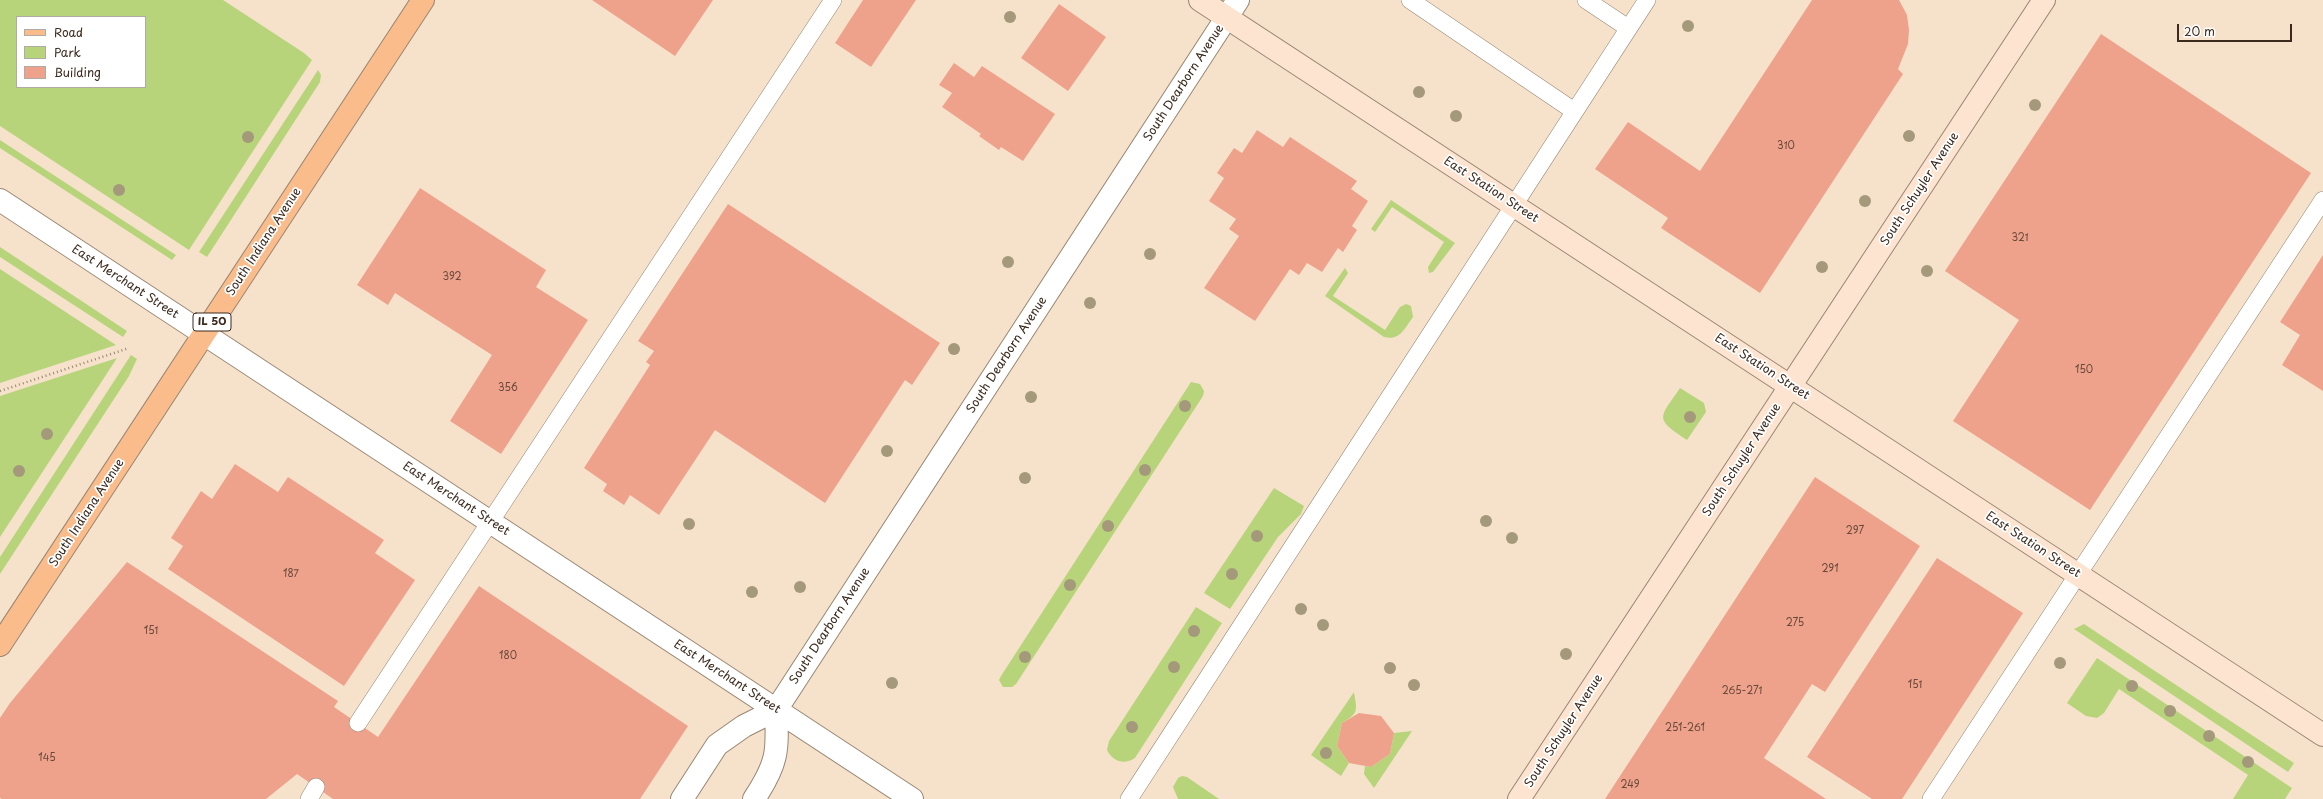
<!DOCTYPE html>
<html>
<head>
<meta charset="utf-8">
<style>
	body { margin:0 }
	#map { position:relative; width:2323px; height:799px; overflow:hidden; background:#f6e2cb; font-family:"Playpen Sans",sans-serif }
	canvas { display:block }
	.legend { position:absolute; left:16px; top:16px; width:130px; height:72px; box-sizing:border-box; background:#fff; border:1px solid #b1aaa5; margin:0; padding:5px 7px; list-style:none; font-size:12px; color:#3b2a1e }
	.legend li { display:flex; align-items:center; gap:8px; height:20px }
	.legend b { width:20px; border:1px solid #b1aaa5 }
	.scale { position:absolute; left:2177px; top:24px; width:115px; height:18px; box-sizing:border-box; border:2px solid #3b2a1e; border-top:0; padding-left:5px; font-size:12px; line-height:14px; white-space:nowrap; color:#3b2a1e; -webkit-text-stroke:3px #fff; paint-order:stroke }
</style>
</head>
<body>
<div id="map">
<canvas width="2323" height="799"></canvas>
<ul class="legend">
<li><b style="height:5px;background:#f9bc8a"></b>Road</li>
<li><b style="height:11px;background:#b7d47b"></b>Park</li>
<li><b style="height:11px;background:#eea28b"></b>Building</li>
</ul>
<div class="scale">20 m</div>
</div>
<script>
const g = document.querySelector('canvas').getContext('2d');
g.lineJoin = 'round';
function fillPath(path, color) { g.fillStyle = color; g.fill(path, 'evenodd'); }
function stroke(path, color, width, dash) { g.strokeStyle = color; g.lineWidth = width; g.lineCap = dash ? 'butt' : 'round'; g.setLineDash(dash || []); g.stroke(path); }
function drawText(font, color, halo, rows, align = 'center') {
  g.font = font + ' "Playpen Sans",sans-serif'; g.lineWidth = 3.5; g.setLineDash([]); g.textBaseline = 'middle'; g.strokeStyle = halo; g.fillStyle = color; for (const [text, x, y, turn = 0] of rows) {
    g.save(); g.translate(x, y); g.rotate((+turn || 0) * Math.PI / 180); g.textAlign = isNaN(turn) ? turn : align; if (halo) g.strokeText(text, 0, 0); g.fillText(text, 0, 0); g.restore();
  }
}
fillPath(new Path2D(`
	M 0,0 L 223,0 L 304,53 L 312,60 L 189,250 L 0,126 ZM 17,17 L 145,17 L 145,87 L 17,87 Z
	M 318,70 L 321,75 L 320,82 L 207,257 L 199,252 Z
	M 0,140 L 176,255 L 172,260 L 0,148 Z
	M 1391,200 L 1455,243 L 1433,272 L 1429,273 L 1428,267 L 1444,242 L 1392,207 L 1375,232 L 1371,229 Z
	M 0,247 L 127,331 L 123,337 L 0,257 Z
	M 1345,268 L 1348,273 L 1333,296 L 1385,330 L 1400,307 L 1406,304 L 1411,306 L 1413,317 C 1404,329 1400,341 1384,337 L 1325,296 Z
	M 0,269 L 116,345 L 0,383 Z
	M 131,355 L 137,359 L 129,376 L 0,574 L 0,557 Z
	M 117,358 L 0,537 L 0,396 Z
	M 1191,382 L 1200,384 L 1204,391 L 1203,396 L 1016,684 L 1012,687 L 1003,687 L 999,680 L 1001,676 Z
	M 1680,388 L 1704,403 L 1706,412 L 1687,440 C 1654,418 1659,419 1680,388 Z
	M 1274,488 L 1304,506 L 1301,514 L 1278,537 L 1230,609 L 1204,593 Z
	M 1196,607 L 1222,623 L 1135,758 C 1124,765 1113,762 1107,750 L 1109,741 Z
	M 2084,624 L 2294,763 L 2288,772 L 2074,629 Z
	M 2097,658 L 2292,788 L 2285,799 L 2233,799 L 2248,775 L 2119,689 L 2104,713 L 2097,718 L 2086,716 L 2067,703 Z
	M 1354,692 C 1357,711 1359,713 1342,723 L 1337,746 L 1349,763 L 1341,776 L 1311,755 Z
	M 1412,731 L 1374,788 L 1364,774 L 1365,766 L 1371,767 L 1390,754 L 1394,733 Z
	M 1182,776 L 1187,777 L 1219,799 L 1178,799 L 1173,787 L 1178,778 Z`), '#b7d47b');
fillPath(new Path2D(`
	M 592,0 L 713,0 L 675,56 Z
	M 863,0 L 916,0 L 871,67 L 835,43 Z
	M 1812,0 L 1899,0 L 1907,15 L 1909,30 L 1908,44 L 1898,69 L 1903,74 L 1760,293 L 1661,228 L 1668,218 L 1595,169 L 1628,122 L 1700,171 Z
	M 1059,4 L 1106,37 L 1068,91 L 1021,58 Z
	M 2101,34 L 2311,173 L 2090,510 L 1953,421 L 2019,320 L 1945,271 Z
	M 954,63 L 974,77 L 982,66 L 1055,114 L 1023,161 L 1001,147 L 999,150 L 979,136 L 981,134 L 942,107 L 952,93 L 939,85 Z
	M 1257,130 L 1283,147 L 1290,137 L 1357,181 L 1351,189 L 1368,201 L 1352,226 L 1357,230 L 1343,252 L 1338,248 L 1322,272 L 1307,263 L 1299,275 L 1290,269 L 1255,321 L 1204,288 L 1239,236 L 1229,229 L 1236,219 L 1209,201 L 1224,178 L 1217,173 L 1234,148 L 1242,153 Z
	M 420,188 L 546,270 L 536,287 L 588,320 L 501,454 L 450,421 L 492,355 L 395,293 L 388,305 L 357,285 Z
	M 728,204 L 940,343 L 912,385 L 905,380 L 825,503 L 715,430 L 659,515 L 630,495 L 624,505 L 603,491 L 607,484 L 584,468 L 650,365 L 646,362 L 654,351 L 638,341 Z
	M 2323,255 L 2323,391 L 2282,365 L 2300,335 L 2280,322 Z
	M 235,464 L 278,492 L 288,477 L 384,540 L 375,553 L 415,580 L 344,686 L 168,569 L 183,546 L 171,538 L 201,491 L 212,499 Z
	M 1815,477 L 1920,546 L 1825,692 L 1812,684 L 1764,758 L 1826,799 L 1605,799 Z
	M 1937,558 L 2023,613 L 1902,799 L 1872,799 L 1807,757 Z
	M 127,562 L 338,701 L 334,707 L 378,737 L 479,586 L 688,726 L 640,799 L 333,799 L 297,774 L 266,799 L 2,799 L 0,798 L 0,718 L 10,703 Z
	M 1359,713 L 1381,716 L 1394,733 L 1390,754 L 1371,767 L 1349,763 L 1337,746 L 1342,723 Z`), '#eea28b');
const lane = new Path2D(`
	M 1410,0 L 1574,111
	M 1586,0 L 1628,28
	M 358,723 L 833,0
	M 309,799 L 316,787
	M 1129,799 L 1647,0
	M 1931,799 L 2323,200`);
const street = new Path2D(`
	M 0,200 L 912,799
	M 682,799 L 717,745 L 744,726 L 776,710 L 1238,0
	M 754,799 C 778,763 778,751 776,710`);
const secondary = new Path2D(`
	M 1200,0 L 2323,735
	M 1519,799 L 2044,0`);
const primary = new Path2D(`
	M 0,645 L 423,0`);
stroke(lane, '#988674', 18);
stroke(street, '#988674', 24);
stroke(secondary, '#988674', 24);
stroke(primary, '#988674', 24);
stroke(new Path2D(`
	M 0,391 L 129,348`), '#988674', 2.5, [1, 3]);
stroke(lane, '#fff', 17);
stroke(street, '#fff', 22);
stroke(secondary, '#fde4d0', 22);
stroke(primary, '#f9bc8a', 22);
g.fillStyle = '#a4997b';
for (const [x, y] of [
	[1010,17],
	[1688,26],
	[1419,92],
	[2035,105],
	[1456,116],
	[1909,136],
	[248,137],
	[119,190],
	[1865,201],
	[1150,254],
	[1008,262],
	[1822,267],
	[1927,271],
	[1090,303],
	[954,349],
	[1031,397],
	[1185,406],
	[1690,417],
	[47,434],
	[887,451],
	[1145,470],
	[19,471],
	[1025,478],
	[1486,521],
	[689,524],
	[1108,526],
	[1257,536],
	[1512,538],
	[1232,574],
	[1070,585],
	[800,587],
	[752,592],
	[1301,609],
	[1323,625],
	[1194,631],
	[1566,654],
	[1025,657],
	[2060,663],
	[1174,667],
	[1390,668],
	[892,683],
	[1414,685],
	[2132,686],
	[2170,711],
	[1132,727],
	[2209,736],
	[1326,753],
	[2248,762]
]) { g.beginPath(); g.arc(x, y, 6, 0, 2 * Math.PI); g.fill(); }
drawText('10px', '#684839', null, [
	["310",1786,146],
	["321",2020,238],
	["392",452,277],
	["150",2084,370],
	["356",508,388],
	["297",1855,531],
	["291",1830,569],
	["187",291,574],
	["275",1795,623],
	["151",151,631],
	["180",508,656],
	["151",1915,685],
	["265-271",1742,691],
	["251-261",1685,728],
	["145",47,758],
	["249",1630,785]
]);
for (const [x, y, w] of [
	[212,322,38]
]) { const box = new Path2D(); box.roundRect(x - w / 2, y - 9, w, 18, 3); g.fillStyle = '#fff'; g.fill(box); stroke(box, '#3b2a1e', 1); }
drawText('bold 11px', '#3b2a1e', null, [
	["IL 50",212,322]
]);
drawText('12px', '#3b2a1e', '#fff', [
	["South Dearborn Avenue",1184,83,-57],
	["South Schuyler Avenue",1920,189,-57],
	["East Station Street",1491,190,33],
	["South Indiana Avenue",264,242,-57],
	["East Merchant Street",125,282,33],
	["South Dearborn Avenue",1007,355,-57],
	["East Station Street",1762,367,33],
	["South Schuyler Avenue",1742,460,-57],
	["East Merchant Street",456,499,33],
	["South Indiana Avenue",87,513,-57],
	["East Station Street",2033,545,33],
	["South Dearborn Avenue",830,626,-57],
	["East Merchant Street",727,677,33],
	["South Schuyler Avenue",1564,731,-57]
]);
</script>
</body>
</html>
